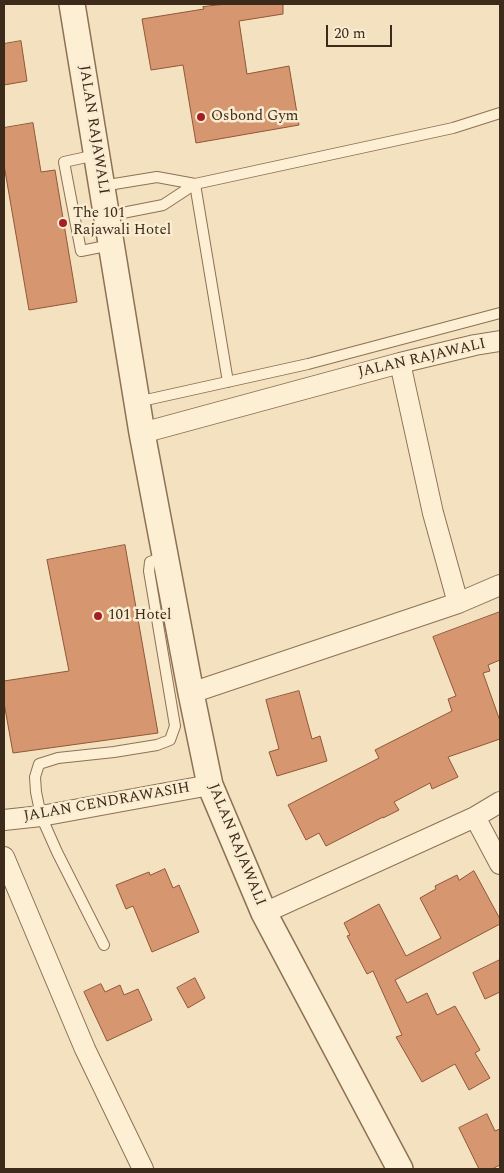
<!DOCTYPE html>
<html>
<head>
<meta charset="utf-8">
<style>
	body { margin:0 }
	#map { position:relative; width:504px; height:1173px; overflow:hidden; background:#f3e1bf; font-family:Spectral,serif }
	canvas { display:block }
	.frame { position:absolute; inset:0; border:5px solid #3c2a1b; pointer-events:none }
	.scale { position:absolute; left:326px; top:25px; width:66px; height:22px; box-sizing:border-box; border:2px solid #3c2a1b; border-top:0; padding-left:6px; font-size:15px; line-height:18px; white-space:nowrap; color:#3c2a1b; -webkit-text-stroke:4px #f9ecd0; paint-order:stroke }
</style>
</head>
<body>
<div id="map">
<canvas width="504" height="1173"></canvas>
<div class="frame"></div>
<div class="scale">20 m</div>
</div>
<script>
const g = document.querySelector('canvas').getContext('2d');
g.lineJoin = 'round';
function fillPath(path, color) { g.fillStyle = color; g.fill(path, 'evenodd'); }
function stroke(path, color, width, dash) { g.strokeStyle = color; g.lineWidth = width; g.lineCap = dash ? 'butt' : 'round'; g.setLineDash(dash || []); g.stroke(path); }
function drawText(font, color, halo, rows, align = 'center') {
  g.font = font + ' Spectral,serif'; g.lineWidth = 5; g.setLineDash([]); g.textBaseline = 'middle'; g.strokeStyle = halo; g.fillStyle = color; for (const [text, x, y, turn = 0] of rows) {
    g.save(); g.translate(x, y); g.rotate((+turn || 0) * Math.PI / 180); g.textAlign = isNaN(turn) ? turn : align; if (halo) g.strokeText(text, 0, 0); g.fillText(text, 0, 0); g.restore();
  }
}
const building = new Path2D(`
	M 226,4 L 283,4 L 283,14 L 239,21 L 247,74 L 289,66 L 299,125 L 196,143 L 183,65 L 151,70 L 142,19 L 204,9 L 203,7 Z
	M 21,41 L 27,81 L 4,85 L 4,44 Z
	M 33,123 L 41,172 L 55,170 L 77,302 L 29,310 L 4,165 L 4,128 Z
	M 125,545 L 158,733 L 13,753 L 4,703 L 4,681 L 69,671 L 47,560 Z
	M 500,612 L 500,660 L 488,665 L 490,671 L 483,673 L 500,721 L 500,739 L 448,757 L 458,777 L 432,789 L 430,783 L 394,802 L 399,810 L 383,818 L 383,817 L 326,846 L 319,833 L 306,840 L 288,805 L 379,758 L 375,750 L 452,711 L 448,699 L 456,696 L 433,637 Z
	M 299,691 L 312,739 L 320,736 L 327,761 L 277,776 L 269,752 L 279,749 L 266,700 Z
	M 165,869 L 173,888 L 179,885 L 199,932 L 152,952 L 133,906 L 126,909 L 116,885 L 149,872 L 150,875 Z
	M 474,871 L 500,919 L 500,924 L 395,980 L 407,1003 L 427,993 L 437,1015 L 455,1006 L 480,1050 L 475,1053 L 490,1078 L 469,1090 L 455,1064 L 422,1082 L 396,1037 L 402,1035 L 373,971 L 367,974 L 347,936 L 350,935 L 344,923 L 379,904 L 406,956 L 441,938 L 420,898 L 436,889 L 435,886 L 457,875 L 459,880 Z
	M 500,960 L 500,992 L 485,999 L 473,973 Z
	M 195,978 L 205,998 L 188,1008 L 177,988 Z
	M 101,984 L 105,992 L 120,985 L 124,995 L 138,989 L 152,1020 L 107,1041 L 84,992 Z
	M 487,1114 L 495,1131 L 500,1129 L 500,1165 L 492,1169 L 479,1169 L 459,1128 Z`);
fillPath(building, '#d69670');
stroke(building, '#905738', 1);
const service = new Path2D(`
	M 96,155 L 64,162 L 81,251 L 111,245
	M 195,184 L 228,382
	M 102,186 L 157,177 L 195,184
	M 107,216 L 163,205 L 195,184 L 453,128 L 500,113
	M 137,402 L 308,364 L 500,313
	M 104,945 L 57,852 L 41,816 L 36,792 L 35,777 L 39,764 L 58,758 L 114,752 L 157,745 L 170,740 L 175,726 L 149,571 L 150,562 L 165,556`);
const minor = new Path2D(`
	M 400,363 L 433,513 L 458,603
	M 142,433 L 400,363 L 475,345 L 500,341
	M 191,693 L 458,603 L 500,585
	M 475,817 L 500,864
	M 4,820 L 41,816 L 210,785
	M 4,857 L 85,1049 L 143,1169
	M 264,913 L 475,817 L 500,802`);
const tertiary = new Path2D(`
	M 72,4 L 142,433 L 191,693 L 210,785 L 264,913 L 400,1169`);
stroke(service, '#8e7155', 12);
stroke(minor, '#8e7155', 22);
stroke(tertiary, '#8e7155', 28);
stroke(service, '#fdefd4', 10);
stroke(minor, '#fdefd4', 20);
stroke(tertiary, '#fdefd4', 25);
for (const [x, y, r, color] of [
	[201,117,5,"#a51e24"],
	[63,223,5,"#a51e24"],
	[98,616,5,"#a51e24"]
]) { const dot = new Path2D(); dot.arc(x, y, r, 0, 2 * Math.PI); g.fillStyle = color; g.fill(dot); stroke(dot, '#f9ecd0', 2); }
drawText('15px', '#3c2a1b', '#f9ecd0', [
	["Osbond Gym",211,117],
	["The 101",73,214],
	["Rajawali Hotel",73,231],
	["101 Hotel",108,616]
], 'left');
drawText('15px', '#3c2a1b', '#f9ecd0', [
	["JALAN RAJAWALI",93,130,81],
	["JALAN RAJAWALI",422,359,-13],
	["JALAN CENDRAWASIH",107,803,-10],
	["JALAN RAJAWALI",236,845,68]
]);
</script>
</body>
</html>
